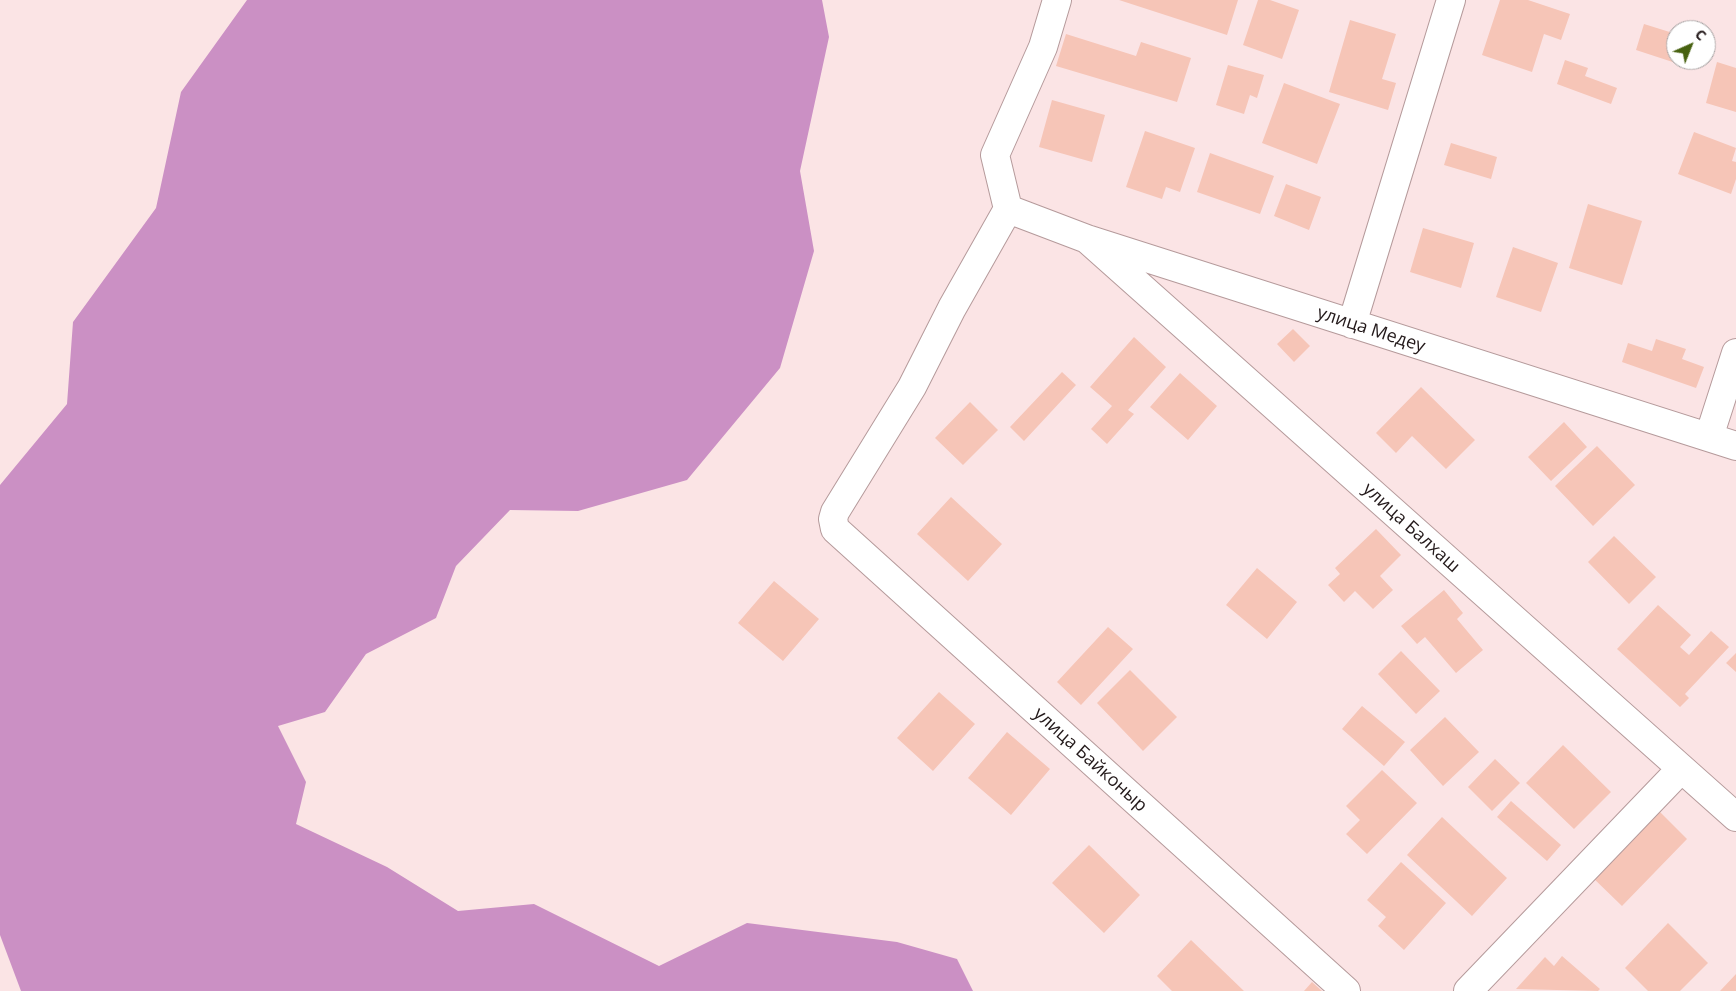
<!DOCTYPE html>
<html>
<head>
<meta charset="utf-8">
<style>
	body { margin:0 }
	#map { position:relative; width:1736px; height:991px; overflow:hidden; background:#fbe4e5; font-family:"Open Sans",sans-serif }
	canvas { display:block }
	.north { position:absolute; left:1666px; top:20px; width:50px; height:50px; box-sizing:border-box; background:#fff; border:1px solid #a7a3a3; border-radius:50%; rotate:44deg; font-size:14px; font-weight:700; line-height:20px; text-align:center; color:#23191a }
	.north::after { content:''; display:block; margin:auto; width:18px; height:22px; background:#476110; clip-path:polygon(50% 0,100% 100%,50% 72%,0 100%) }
</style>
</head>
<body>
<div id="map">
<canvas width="1736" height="991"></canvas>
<div class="north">С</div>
</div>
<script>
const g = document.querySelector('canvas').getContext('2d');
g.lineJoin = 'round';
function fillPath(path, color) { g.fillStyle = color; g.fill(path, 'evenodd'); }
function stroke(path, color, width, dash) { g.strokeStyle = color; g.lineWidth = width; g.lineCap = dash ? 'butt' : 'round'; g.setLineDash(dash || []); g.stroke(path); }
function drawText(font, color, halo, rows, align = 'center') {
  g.font = font + ' "Open Sans",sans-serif'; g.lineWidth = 4.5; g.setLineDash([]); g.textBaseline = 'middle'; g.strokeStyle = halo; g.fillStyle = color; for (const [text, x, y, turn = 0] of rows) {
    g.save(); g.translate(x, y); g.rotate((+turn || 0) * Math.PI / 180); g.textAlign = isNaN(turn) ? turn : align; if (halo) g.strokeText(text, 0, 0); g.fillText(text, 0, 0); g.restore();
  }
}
fillPath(new Path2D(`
	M 247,0 L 822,0 L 829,37 L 800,171 L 814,251 L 780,368 L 687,480 L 578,511 L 510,510 L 456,566 L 436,618 L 366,654 L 325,712 L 278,726 L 306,782 L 296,824 L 387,867 L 458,911 L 534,904 L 659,966 L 747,923 L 897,942 L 957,959 L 973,991 L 21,991 L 0,935 L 0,485 L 67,404 L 73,322 L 156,208 L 181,92 Z`), '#cb90c4');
fillPath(new Path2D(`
	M 1119,0 L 1238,0 L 1227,35 Z
	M 1258,0 L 1270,0 L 1299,10 L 1282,59 L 1243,45 Z
	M 1500,0 L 1528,0 L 1570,14 L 1561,40 L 1544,34 L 1532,72 L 1482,55 Z
	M 1350,20 L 1396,34 L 1382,79 L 1396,83 L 1388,110 L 1329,92 Z
	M 1644,24 L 1676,34 L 1676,60 L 1697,60 L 1694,69 L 1636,50 Z
	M 1066,34 L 1136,56 L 1141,42 L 1191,58 L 1177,102 L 1056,66 Z
	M 1565,60 L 1588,68 L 1585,76 L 1617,88 L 1611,104 L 1557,84 Z
	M 1717,62 L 1736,68 L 1736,112 L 1706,103 Z
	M 1228,65 L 1264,75 L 1257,98 L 1250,95 L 1244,114 L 1216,105 Z
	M 1284,83 L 1340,104 L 1317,164 L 1262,143 Z
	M 1052,100 L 1105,115 L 1092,162 L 1039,147 Z
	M 1145,131 L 1195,148 L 1180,192 L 1166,187 L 1162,199 L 1126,187 Z
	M 1694,132 L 1736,148 L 1732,161 L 1736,162 L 1736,179 L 1731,194 L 1678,174 Z
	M 1451,143 L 1497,157 L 1491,179 L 1444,165 Z
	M 1210,153 L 1274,176 L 1260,214 L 1197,192 Z
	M 1286,184 L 1321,197 L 1309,230 L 1274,216 Z
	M 1588,204 L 1642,221 L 1622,285 L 1569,268 Z
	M 1423,228 L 1474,243 L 1461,288 L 1410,272 Z
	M 1513,247 L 1558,263 L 1541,312 L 1496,297 Z
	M 1293,329 L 1310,346 L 1294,362 L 1277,344 Z
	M 1134,337 L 1166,367 L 1128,410 L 1134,414 L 1107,444 L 1091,429 L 1112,406 L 1090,387 Z
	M 1656,339 L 1686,349 L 1682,359 L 1704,367 L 1696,388 L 1622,362 L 1628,343 L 1652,351 Z
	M 1062,372 L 1076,385 L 1024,441 L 1010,427 Z
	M 1180,373 L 1217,406 L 1188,440 L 1150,407 Z
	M 1421,387 L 1475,440 L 1446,469 L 1412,436 L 1396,453 L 1376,433 Z
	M 970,402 L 998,430 L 963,465 L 935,438 Z
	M 1564,422 L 1587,447 L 1551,481 L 1528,457 Z
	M 1597,446 L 1635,485 L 1593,526 L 1555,486 Z
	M 951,497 L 1002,544 L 968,581 L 917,534 Z
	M 1376,529 L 1401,555 L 1380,576 L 1393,590 L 1373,609 L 1355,591 L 1344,602 L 1328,585 L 1340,574 L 1335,568 Z
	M 1614,536 L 1656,577 L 1629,604 L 1588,562 Z
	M 1257,568 L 1297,602 L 1267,639 L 1226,605 Z
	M 774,581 L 819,619 L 783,661 L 738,623 Z
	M 1444,590 L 1463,613 L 1457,619 L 1483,650 L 1456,673 L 1425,637 L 1417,644 L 1401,626 Z
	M 1658,605 L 1691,635 L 1680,647 L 1689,655 L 1711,631 L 1729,647 L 1685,694 L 1689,698 L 1680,707 L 1617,649 Z
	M 1108,627 L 1133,649 L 1081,705 L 1057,682 Z
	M 1401,651 L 1440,691 L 1416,714 L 1378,674 Z
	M 1736,653 L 1736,672 L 1726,663 Z
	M 1130,670 L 1177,717 L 1143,751 L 1097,703 Z
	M 939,692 L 975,724 L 933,771 L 897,738 Z
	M 1362,706 L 1405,742 L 1384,766 L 1342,729 Z
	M 1445,717 L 1479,752 L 1443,786 L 1410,750 Z
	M 1007,732 L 1050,769 L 1011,815 L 968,778 Z
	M 1563,745 L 1611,792 L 1574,829 L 1526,783 Z
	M 1495,759 L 1520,783 L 1492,811 L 1468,787 Z
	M 1382,770 L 1417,803 L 1367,854 L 1346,834 L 1360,820 L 1346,806 Z
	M 1511,801 L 1561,845 L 1547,861 L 1497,817 Z
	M 1656,808 L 1687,839 L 1622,906 L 1590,875 Z
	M 1442,817 L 1507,878 L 1472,916 L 1407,855 Z
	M 1089,845 L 1140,895 L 1104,933 L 1052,883 Z
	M 1401,862 L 1446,903 L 1404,950 L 1378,926 L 1386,917 L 1367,900 Z
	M 1668,923 L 1708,963 L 1680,991 L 1648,991 L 1625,968 Z
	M 1191,940 L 1244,991 L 1172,991 L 1157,976 Z
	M 1562,956 L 1600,989 L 1598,991 L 1516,989 L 1545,957 L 1554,966 Z
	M 1736,974 L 1736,991 L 1720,991 Z
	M 1312,982 L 1322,991 L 1304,991 Z`), '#f6c5b7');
const minor = new Path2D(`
	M 1057,0 L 1043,47 L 995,155 L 1008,209 L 952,308 L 912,387 L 835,512 L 833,519 L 835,529 L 1346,991
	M 1008,209 L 1087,239 L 1736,446
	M 1087,239 L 1736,817
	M 1352,324 L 1451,0
	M 1709,437 L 1736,353
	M 1468,991 L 1681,769`);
stroke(minor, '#b59a9b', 30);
stroke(minor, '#fff', 28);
drawText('18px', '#23191a', '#fff', [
	["улица Медеу",1371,330,18],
	["улица Балхаш",1411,528,42],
	["улица Байконыр",1090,760,42]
]);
</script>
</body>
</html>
